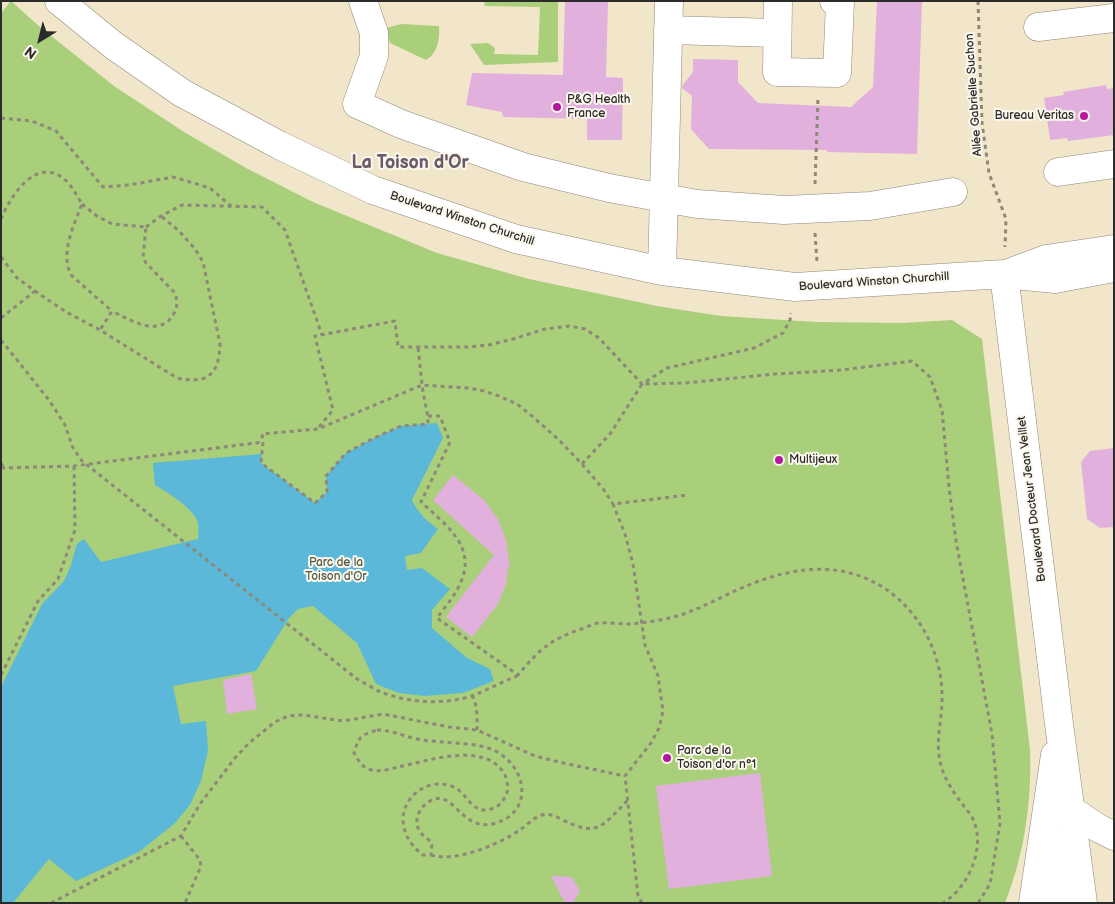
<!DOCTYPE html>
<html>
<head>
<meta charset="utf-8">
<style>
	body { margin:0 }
	#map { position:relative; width:1115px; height:904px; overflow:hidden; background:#f1e6ca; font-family:"Balsamiq Sans",sans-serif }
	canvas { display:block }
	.frame { position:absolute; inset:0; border:2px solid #2b2b2b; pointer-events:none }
	.north { position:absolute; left:15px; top:15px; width:50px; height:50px; -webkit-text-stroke:4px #fbf7ec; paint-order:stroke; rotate:216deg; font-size:14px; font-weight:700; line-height:20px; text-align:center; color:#2b2b2b }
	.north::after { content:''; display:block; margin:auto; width:18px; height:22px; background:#2b2b2b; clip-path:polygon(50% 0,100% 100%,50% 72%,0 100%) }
</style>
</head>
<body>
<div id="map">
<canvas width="1115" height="904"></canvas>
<div class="frame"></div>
<div class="north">N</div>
</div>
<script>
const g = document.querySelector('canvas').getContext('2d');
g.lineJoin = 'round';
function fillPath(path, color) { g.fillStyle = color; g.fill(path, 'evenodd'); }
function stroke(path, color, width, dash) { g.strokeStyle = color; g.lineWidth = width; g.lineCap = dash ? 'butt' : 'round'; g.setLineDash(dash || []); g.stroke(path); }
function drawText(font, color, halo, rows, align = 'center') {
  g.font = font + ' "Balsamiq Sans",sans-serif'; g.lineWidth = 4; g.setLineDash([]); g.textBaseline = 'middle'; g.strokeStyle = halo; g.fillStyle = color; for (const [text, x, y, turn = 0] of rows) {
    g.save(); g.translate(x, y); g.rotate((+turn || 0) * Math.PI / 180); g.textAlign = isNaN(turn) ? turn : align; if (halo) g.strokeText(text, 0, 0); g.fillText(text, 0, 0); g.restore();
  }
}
fillPath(new Path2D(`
	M 11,1 L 40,27 L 114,86 L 184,132 L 246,168 L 313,202 L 437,253 L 529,279 L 657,306 L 721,316 L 816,322 L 903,323 L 952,320 L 982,339 L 1030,750 C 1032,802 1024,855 1005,903 L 1,903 L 1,13 Z
	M 485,1 L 558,1 L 558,62 L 484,65 L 470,44 L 488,43 L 495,48 L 494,54 L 538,55 L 540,7 L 484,6 Z
	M 401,24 L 439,26 C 440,38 438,53 426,60 L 390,43 L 386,28 Z`), '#a9cf7a');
fillPath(new Path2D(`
	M 437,423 L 443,438 L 412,500 C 418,513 427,521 438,529 L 421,553 L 405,556 L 407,570 L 422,568 L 450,589 L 432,610 L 432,628 L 467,658 L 490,669 L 494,681 L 463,693 L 425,696 L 399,693 L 376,684 L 357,643 L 313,606 L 298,609 L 289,618 L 256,671 L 173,686 L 181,724 L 206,721 L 208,751 L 201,781 L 190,805 L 175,823 L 139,852 L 76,881 L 49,859 L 13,903 L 1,903 L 1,687 L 42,604 L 64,581 L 70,568 L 77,544 L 84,539 L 101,562 L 198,539 C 198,534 199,528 198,523 C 195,509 167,492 155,485 L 153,463 L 262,454 L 261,463 L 315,503 L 327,492 L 326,476 L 346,453 L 372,439 L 401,426 Z`), '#5bb8d9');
fillPath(new Path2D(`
	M 565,1 L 608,1 L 606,77 L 623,78 L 622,140 L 587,140 L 587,119 L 503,117 L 502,112 L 466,105 L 472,73 L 563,75 Z
	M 877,1 L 922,1 L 917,154 L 827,152 L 827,150 L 709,149 L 691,129 L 692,96 L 682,88 L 682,86 L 693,72 L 693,59 L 738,60 L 738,82 L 758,103 L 851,107 L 873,87 Z
	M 1106,85 L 1107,89 L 1114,88 L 1114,135 L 1068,141 L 1067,138 L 1050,140 L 1044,98 L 1064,95 L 1063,92 Z
	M 1114,448 L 1114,527 L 1100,528 L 1087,519 L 1081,462 L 1090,451 Z
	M 453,475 L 484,500 L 498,519 L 506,540 L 510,569 L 508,567 L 506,584 L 498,604 L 472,637 L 446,617 L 494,555 L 433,500 Z
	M 251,674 L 257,709 L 227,714 L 223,680 Z
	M 760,773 L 772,876 L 669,889 L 656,786 Z
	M 551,876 L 572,877 L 580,891 L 573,903 L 565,903 Z`), '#e2b0dd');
const minor = new Path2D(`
	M 59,1 L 113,45 L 182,93 L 279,145 L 373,190 L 516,239 L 662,271 L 795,287 L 1004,274 L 1055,279 L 1114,268
	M 363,1 L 374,33 L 374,56 L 357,104 L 401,124 L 523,167 L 609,188 L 697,204 L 784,210 L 870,206 L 953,192
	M 778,1 L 777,72 L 837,73 L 840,2 L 834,1
	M 1038,27 L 1114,18
	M 668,30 L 777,33
	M 1058,172 L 1114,164
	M 662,271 L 669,1
	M 1011,272 L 1046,259 L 1114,249
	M 1004,274 L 1059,724 L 1083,903
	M 1071,810 L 1098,828 L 1114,836
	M 1033,903 L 1055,755
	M 1059,903 L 1063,841`);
stroke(minor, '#8e887a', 29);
stroke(new Path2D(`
	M 978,1 L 982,123 L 989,173 L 1006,219 L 1005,247
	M 1,118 L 32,121 L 56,131 L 103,187 L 129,185 L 173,177 L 210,188 L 231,206
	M 815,184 L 818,98
	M 82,204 L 97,216 L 112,224 L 146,227 L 143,257 L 146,263 L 174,292 C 178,300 178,308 173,315 C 159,338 130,320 112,311
	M 1,219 C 10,197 35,157 63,178 C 71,184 77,196 82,204 C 74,225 59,255 72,276 L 112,311 L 100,330
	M 146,227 L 161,216 L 182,205 L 262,207 L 285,230 L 322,335
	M 815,233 L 817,262
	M 1,257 L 17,278 L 35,291 L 66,312 L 100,330 L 177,378 C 207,384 219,376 220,344 L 203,262 L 195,249 L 178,230 L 161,216
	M 1,318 L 35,291
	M 1,340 L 49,400 L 65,425 L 73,448 L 82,461 L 357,679 C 365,683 373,689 381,692 C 408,703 444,705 472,696 C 487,690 502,682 517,676
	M 418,348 C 420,362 421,377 423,392 C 425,403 428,413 428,424 L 401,426 L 372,439 L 346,453 L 326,476 L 327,492 L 315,503 L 261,463 L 263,442 L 262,434 L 318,429 L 422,385 L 468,388 L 484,391 L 499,396 L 517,404 L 532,416 L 559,440 L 582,464 L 604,490 L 613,504
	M 428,416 L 440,416 L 450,442 L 421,502 C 446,525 479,548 459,586 C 454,597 444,608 437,618 L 518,675 C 539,650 549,640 581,629 C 586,627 593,624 598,623 C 608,622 619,624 629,624 C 645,623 662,620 677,616 C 691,612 703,606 716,600 C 756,580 801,562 846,572 C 902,584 941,638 942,694 C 943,717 935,738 940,761 C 943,777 953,792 963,805 C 966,809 969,812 972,817 C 987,846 969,887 943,903
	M 319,427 L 333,410 L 315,336 L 395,321 L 398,347 L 468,347 L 489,345 L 513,339 L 545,329 L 569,326 L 585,329 L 599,338 L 642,384 L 667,368 L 754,348 L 783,333 L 790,320 L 791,313
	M 1,463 L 4,468
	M 582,464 L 610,434 L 642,384 L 685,383 L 775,374 L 842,370 L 912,361 L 930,377 L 942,410 L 949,487 L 956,541 L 992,734 L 1000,823 L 990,884 L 978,903
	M 1,468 L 74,466 L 263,442
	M 1,675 L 38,601 L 58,579 L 75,530 L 74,466
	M 472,695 C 478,706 477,718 477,730
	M 377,730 C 391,730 403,736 417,739 C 426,741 435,741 443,742 C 462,744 482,743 499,753 C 528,771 532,812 496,823 C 461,834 454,787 430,801 C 419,807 412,822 421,833 C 424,837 429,839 432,844 L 431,855 L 423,855 C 411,846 404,835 403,820 C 403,795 429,778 451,786 C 468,791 470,815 491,809 C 498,807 502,803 505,797 C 509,791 508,782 505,775 C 486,740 428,761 398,767 C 391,769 380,772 372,770 C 362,768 358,760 354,753 C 359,736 361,735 377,730 Z
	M 181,836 L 200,860 L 201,866 L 185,903
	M 431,855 C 456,863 499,844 520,830 C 527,825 534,817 542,815 C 549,813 555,816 561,819 C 598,838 601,827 628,800
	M 51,903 L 181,836 L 200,804 L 235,758 L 249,743 L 275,722 L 288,716 L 303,715 L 343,721 L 383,714 L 449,727 L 477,730 L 535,756 L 563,763 L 625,776
	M 642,903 L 638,896 L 625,776 L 651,743 L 659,728 L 663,711 L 658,676 L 645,645 L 633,564 L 625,534 L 613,504 L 688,495`), '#8e887a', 3, [4, 4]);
stroke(minor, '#fff', 28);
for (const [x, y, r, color] of [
	[557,107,5,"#b5179e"],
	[1084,116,5,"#b5179e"],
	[779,460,5,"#b5179e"],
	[667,758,5,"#b5179e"]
]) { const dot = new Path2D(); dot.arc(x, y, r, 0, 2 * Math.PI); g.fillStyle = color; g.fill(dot); stroke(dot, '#fbf7ec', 2); }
drawText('12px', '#2b2b2b', '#fbf7ec', [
	["Allée Gabrielle Suchon",974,95,-94],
	["Boulevard Winston Churchill",462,219,18],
	["Boulevard Winston Churchill",874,282,-4],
	["Boulevard Docteur Jean Veillet",1032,499,-97]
]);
drawText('12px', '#2b2b2b', '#fbf7ec', [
	["P&G Health",567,100],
	["France",567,114],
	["Bureau Veritas",1074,116,"right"],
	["Multijeux",789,460],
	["Parc de la",677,751],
	["Toison d'or n°1",677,765]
], 'left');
drawText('12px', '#515c43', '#fbf7ec', [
	["Parc de la",336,563],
	["Toison d'Or",336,577]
]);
drawText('bold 18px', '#6b5a69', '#fbf7ec', [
	["La Toison d'Or",410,163]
]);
</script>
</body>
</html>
